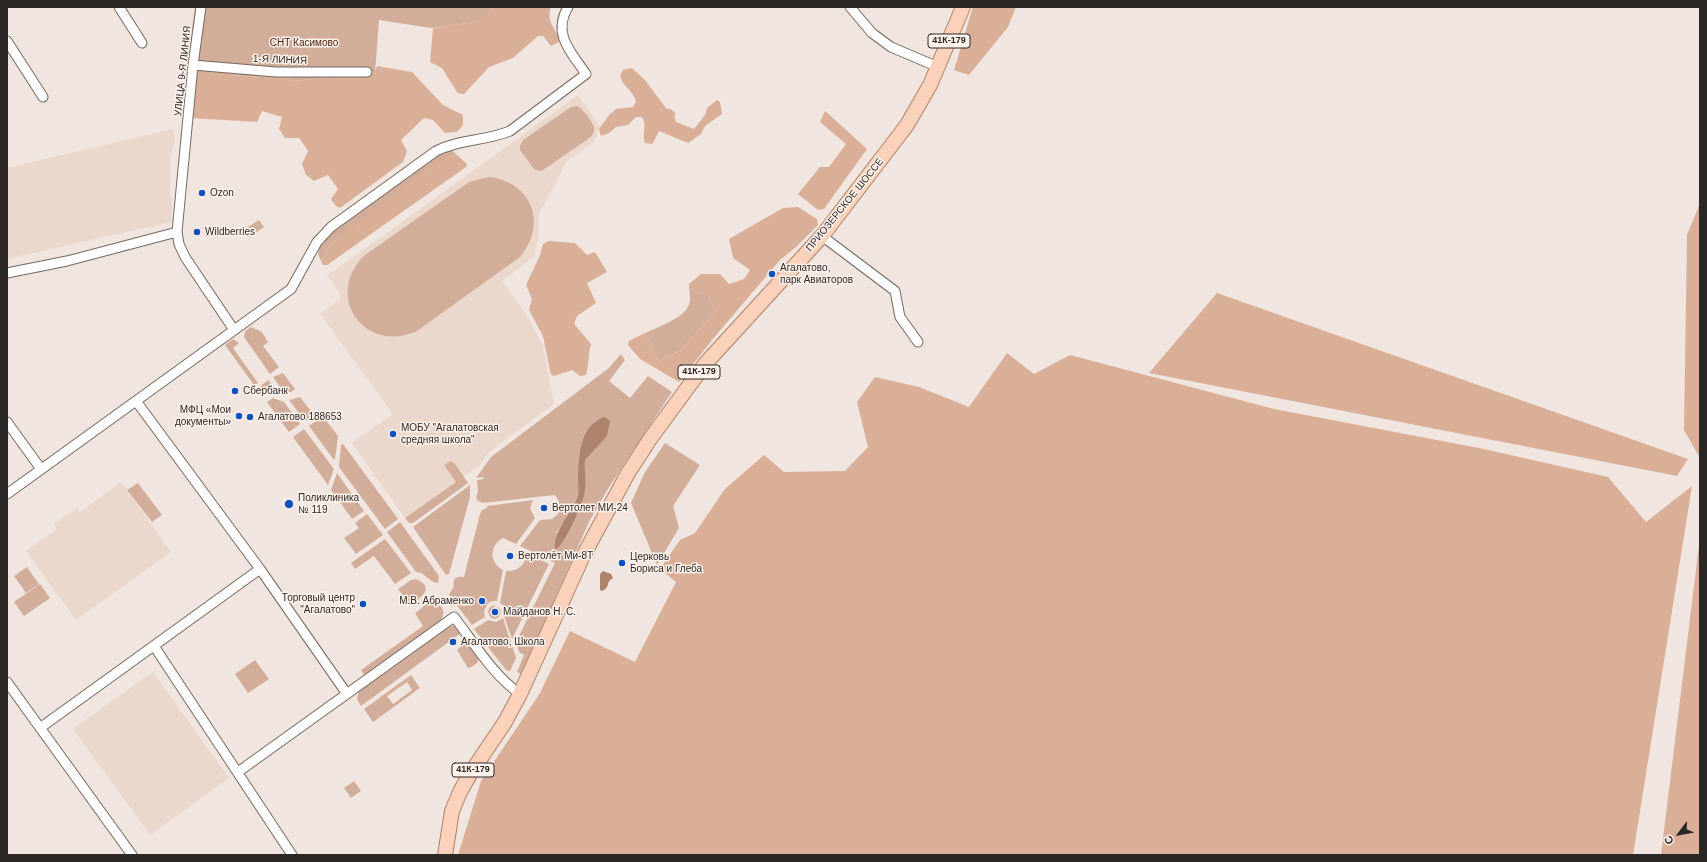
<!DOCTYPE html>
<html>
<head>
<meta charset="utf-8">
<style>
	body { margin:0 }
	#map { position:relative; width:1707px; height:862px; overflow:hidden; background:#f1e5df; font-family:Arial,sans-serif }
	canvas { display:block }
	.frame { position:absolute; inset:0; border:8px solid #2b2725; pointer-events:none }
	.north { position:absolute; left:1659px; top:814px; width:40px; height:40px; -webkit-text-stroke:3px #fff3ec; paint-order:stroke; rotate:238deg; font-size:11px; font-weight:700; line-height:16px; text-align:center; color:#2b2725 }
	.north::after { content:''; display:block; margin:auto; width:14px; height:18px; background:#2b2725; clip-path:polygon(50% 0,100% 100%,50% 72%,0 100%) }
</style>
</head>
<body>
<div id="map">
<canvas width="1707" height="862"></canvas>
<div class="frame"></div>
<div class="north">С</div>
</div>
<script>
const g = document.querySelector('canvas').getContext('2d');
g.lineJoin = 'round';
function fillPath(path, color) { g.fillStyle = color; g.fill(path, 'evenodd'); }
function stroke(path, color, width, dash) { g.strokeStyle = color; g.lineWidth = width; g.lineCap = dash ? 'butt' : 'round'; g.setLineDash(dash || []); g.stroke(path); }
function drawText(font, color, halo, rows, align = 'center') {
  g.font = font + ' Arial,sans-serif'; g.lineWidth = 3; g.setLineDash([]); g.textBaseline = 'middle'; g.strokeStyle = halo; g.fillStyle = color; for (const [text, x, y, turn = 0] of rows) {
    g.save(); g.translate(x, y); g.rotate((+turn || 0) * Math.PI / 180); g.textAlign = isNaN(turn) ? turn : align; if (halo) g.strokeText(text, 0, 0); g.fillText(text, 0, 0); g.restore();
  }
}
fillPath(new Path2D(`
	M 578,95 L 600,126 L 594,142 L 567,161 L 539,214 L 539,234 L 534,257 L 502,281 L 526,314 L 543,346 L 554,404 L 489,452 L 480,465 L 405,518 L 352,443 L 393,414 L 320,314 L 340,299 L 339,292 L 327,276 Z
	M 173,129 L 175,139 L 170,159 L 170,190 L 172,202 L 171,222 L 7,259 L 7,168 Z
	M 121,482 L 171,552 L 76,620 L 26,551 L 57,529 L 54,524 L 77,508 L 80,512 Z
	M 153,672 L 229,778 L 150,835 L 73,729 Z`), '#ebd8cd');
fillPath(new Path2D(`
	M 195,7 L 493,7 L 483,21 L 431,28 L 379,20 L 375,73 L 293,81 L 290,77 L 240,76 L 187,68 Z
	M 577,106 C 583,109 592,121 594,127 C 595,131 593,134 591,137 L 543,170 L 539,171 L 534,169 L 520,150 L 520,146 L 523,140 L 571,107 Z
	M 449,148 L 457,155 L 450,156 L 330,244 L 321,261 L 318,254 L 321,244 L 328,234 L 438,153 Z
	M 489,177 C 532,182 548,224 520,257 L 417,331 C 364,355 323,295 365,255 L 469,182 Z
	M 259,220 L 264,227 L 249,237 L 245,229 Z
	M 689,288 L 700,294 L 707,294 L 715,312 L 681,350 L 659,361 L 645,333 C 656,328 683,318 688,307 C 691,302 690,294 689,288 Z
	M 251,327 L 262,332 L 268,342 L 263,346 L 279,367 L 270,374 L 244,337 L 245,331 Z
	M 233,339 L 239,343 L 233,348 L 258,383 L 254,385 L 225,345 Z
	M 621,354 L 625,360 L 609,381 L 630,398 L 648,376 L 672,392 L 609,487 L 589,522 L 521,674 L 517,672 L 524,655 L 519,652 L 516,642 L 555,563 L 520,546 L 540,520 L 552,519 L 559,513 L 559,501 L 555,495 L 483,503 L 478,501 L 476,498 L 478,491 L 477,480 L 484,479 L 483,477 L 476,478 L 491,457 L 609,368 ZM 596,420 L 588,456 L 585,460 L 584,494 L 569,529 L 556,533 C 563,524 576,503 578,493 C 583,462 572,448 596,420 Z
	M 283,373 L 295,389 L 291,392 L 282,390 L 273,377 Z
	M 268,380 L 276,390 C 268,392 264,394 258,388 Z
	M 300,397 L 314,415 L 305,421 L 289,400 Z
	M 273,398 L 284,402 L 300,424 L 289,432 L 267,402 Z
	M 320,418 L 325,419 L 338,436 L 335,459 L 334,460 L 309,426 Z
	M 304,429 L 334,469 L 328,485 L 293,437 Z
	M 665,443 L 700,465 L 673,506 L 679,528 L 657,565 L 631,503 L 645,472 Z
	M 343,444 L 398,519 L 385,529 L 339,467 L 341,445 Z
	M 451,461 L 455,464 L 468,483 L 413,523 L 409,523 L 405,518 L 456,482 L 444,465 Z
	M 337,473 L 364,511 L 352,519 L 331,490 Z
	M 138,483 L 162,515 L 152,522 L 127,490 Z
	M 470,485 L 470,497 L 449,574 L 446,575 L 413,527 Z
	M 533,500 L 530,508 L 535,518 L 516,544 L 503,538 C 489,546 489,562 503,570 L 497,601 L 492,601 L 487,604 L 484,612 L 485,617 L 472,625 L 449,595 L 454,586 C 452,578 457,576 464,577 L 480,514 L 482,510 L 487,508 L 487,506 Z
	M 367,514 L 383,535 L 356,554 L 344,538 L 359,528 L 355,523 Z
	M 400,522 L 439,576 L 438,583 C 428,582 425,572 416,572 L 387,532 Z
	M 385,539 L 411,573 L 395,584 L 374,556 L 355,569 L 351,563 Z
	M 527,553 L 549,564 L 512,639 L 504,616 L 504,606 L 500,603 L 506,571 C 518,572 526,564 527,553 Z
	M 27,567 L 39,584 L 26,593 L 14,576 Z
	M 416,579 C 437,588 419,599 410,605 L 398,589 L 411,580 Z
	M 40,584 L 50,598 L 24,616 L 14,602 Z
	M 433,602 C 444,605 446,613 440,622 L 365,676 L 361,670 L 423,626 L 415,613 L 428,603 Z
	M 495,605 L 493,612 L 496,613 L 498,606 L 501,612 L 498,618 L 494,619 L 490,617 L 488,611 L 490,607 Z
	M 503,618 L 516,658 L 510,671 L 506,670 L 474,629 L 488,620 L 496,622 Z
	M 448,625 L 456,627 L 461,633 L 361,706 L 357,699 L 359,690 Z
	M 467,643 C 479,649 485,664 468,668 L 457,650 L 464,644 Z
	M 255,660 L 269,679 L 248,693 L 235,674 Z
	M 411,675 L 420,688 L 373,722 L 364,709 ZM 407,682 L 412,690 L 393,704 L 387,696 Z
	M 354,781 L 361,791 L 351,798 L 344,788 Z`), '#d2ae9a');
fillPath(new Path2D(`
	M 493,7 L 551,7 C 545,24 558,28 559,42 L 551,46 L 543,36 L 538,36 L 513,58 L 489,67 L 464,94 L 461,94 L 457,92 L 442,68 L 430,62 L 433,28 L 482,21 Z
	M 973,7 L 1016,7 L 1008,27 L 969,75 L 954,70 Z
	M 377,66 L 412,72 L 443,105 L 463,115 L 463,125 L 457,132 L 445,133 L 433,120 L 424,118 L 401,140 L 407,151 L 403,162 L 340,208 L 336,206 L 331,199 L 338,189 L 328,175 L 314,181 L 306,175 L 302,164 L 308,151 L 299,138 L 285,138 L 279,129 L 282,117 L 262,111 L 257,122 L 189,118 L 197,69 L 240,76 L 290,77 L 293,81 L 374,73 Z
	M 632,68 L 645,80 L 666,108 L 672,110 L 676,114 L 674,116 L 676,122 L 694,129 L 705,115 L 707,108 L 717,100 L 720,102 L 722,114 L 705,126 L 701,134 L 688,143 L 659,131 L 653,143 L 651,144 L 645,143 C 641,134 648,126 642,117 L 636,117 L 628,125 L 616,127 L 609,133 L 601,136 L 599,129 L 609,115 L 616,109 L 633,107 L 636,102 C 634,91 623,87 620,76 L 623,70 Z
	M 825,111 L 867,149 L 824,209 L 818,210 L 798,194 L 820,167 L 829,167 L 846,144 L 820,122 Z
	M 457,155 L 467,164 L 466,167 L 327,265 L 323,265 L 321,261 L 330,244 L 433,165 L 450,156 Z
	M 1700,203 L 1700,458 L 1684,430 L 1687,235 Z
	M 798,207 L 817,219 L 818,225 L 796,247 L 780,260 L 712,340 L 679,382 L 640,359 L 628,345 L 629,341 L 645,333 L 659,361 L 681,350 L 715,312 L 707,294 L 700,294 L 689,288 L 689,284 L 701,274 L 720,274 L 729,284 L 744,279 L 750,270 L 733,258 L 729,239 L 783,208 Z
	M 549,241 L 575,243 L 587,255 L 595,252 L 607,272 L 587,283 L 596,303 L 577,316 L 574,324 L 591,344 C 588,355 589,365 586,375 L 580,376 L 572,370 L 554,376 L 551,375 L 543,336 L 529,310 L 532,299 L 526,285 L 540,255 L 543,244 Z
	M 1217,293 L 1688,459 L 1677,476 L 1149,373 Z
	M 1007,353 L 1034,374 L 1070,355 L 1274,409 L 1484,449 L 1608,477 L 1646,522 L 1692,486 L 1633,855 L 458,855 L 481,781 L 540,693 L 570,631 L 635,662 L 676,582 L 660,569 L 680,540 L 695,533 L 725,489 L 764,455 L 784,472 L 845,471 L 868,447 L 857,402 L 875,377 L 919,387 L 969,407 Z
	M 1700,537 L 1700,855 L 1661,855 Z`), '#d9af97');
fillPath(new Path2D(`
	M 604,417 L 610,421 L 607,436 L 585,460 C 584,470 587,484 584,495 C 582,505 564,546 555,550 C 553,528 573,514 578,494 C 579,489 578,483 578,478 C 579,456 579,426 604,417 Z
	M 603,571 L 611,574 L 613,578 L 609,581 L 607,587 L 603,591 L 600,590 L 600,574 Z`), '#ac836d');
const street = new Path2D(`
	M 119,7 L 142,43
	M 201,7 L 193,65 L 177,232 L 179,244 L 185,257 L 234,330
	M 850,7 L 872,33 L 891,47 L 938,67
	M 7,41 L 43,97
	M 193,65 L 276,72 L 367,72
	M 822,236 L 895,291 L 900,317 L 918,342
	M 7,273 L 67,261 L 177,232
	M 136,401 L 260,569 L 347,694
	M 7,422 L 41,469
	M 7,494 L 291,289 L 317,242 L 331,227 L 436,151 C 459,139 486,141 510,131 L 586,74 C 571,52 552,34 568,7
	M 154,646 L 292,855
	M 7,682 L 132,855
	M 40,728 L 260,569
	M 238,772 L 454,617 C 474,643 493,675 520,694`);
const primary = new Path2D(`
	M 445,855 L 452,811 L 460,792 L 470,774 L 505,722 L 520,694 L 582,558 L 628,473 L 650,439 L 705,364 L 822,236 L 907,125 L 930,85 L 963,7`);
stroke(street, '#736963', 11);
stroke(primary, '#af8168', 16);
stroke(street, '#fff', 9);
stroke(primary, '#fad1ba', 14);
for (const [x, y, r, color] of [
	[202,193,4,"#0e51bc"],
	[197,232,4,"#0e51bc"],
	[772,274,4,"#0e51bc"],
	[235,391,4,"#0e51bc"],
	[239,416,4,"#0e51bc"],
	[250,417,4,"#0e51bc"],
	[393,434,4,"#0e51bc"],
	[289,504,5,"#0e51bc"],
	[544,508,4,"#0e51bc"],
	[510,556,4,"#0e51bc"],
	[622,563,4,"#0e51bc"],
	[482,601,4,"#0e51bc"],
	[363,604,4,"#0e51bc"],
	[495,612,4,"#0e51bc"],
	[453,642,4,"#0e51bc"]
]) { const dot = new Path2D(); dot.arc(x, y, r, 0, 2 * Math.PI); g.fillStyle = color; g.fill(dot); stroke(dot, '#fff3ec', 1.5); }
for (const [x, y, w] of [
	[949,41,42],
	[699,372,42],
	[473,770,42]
]) { const box = new Path2D(); box.roundRect(x - w / 2, y - 7, w, 14, 3); g.fillStyle = '#fff3ec'; g.fill(box); stroke(box, '#2b2725', 1); }
drawText('bold 9px', '#2b2725', null, [
	["41К-179",949,41],
	["41К-179",699,372],
	["41К-179",473,770]
]);
drawText('10px', '#4c2308', '#fff3ec', [
	["СНТ Касимово",304,43]
]);
drawText('10px', '#2b2725', '#fff3ec', [
	["1-Я ЛИНИЯ",280,60,2],
	["УЛИЦА 9-Я ЛИНИЯ",183,71,-84],
	["ПРИОЗЕРСКОЕ ШОССЕ",845,205,-51]
]);
drawText('10px', '#2b2725', '#fff3ec', [
	["Ozon",210,193],
	["Wildberries",205,232],
	["Агалатово,",780,268],
	["парк Авиаторов",780,280],
	["Сбербанк",243,391],
	["МФЦ «Мои",231,410,"right"],
	["документы»",231,422,"right"],
	["Агалатово 188653",258,417],
	["МОБУ \"Агалатовская",401,428],
	["средняя школа\"",401,440],
	["Поликлиника",298,498],
	["№ 119",298,510],
	["Вертолет МИ-24",552,508],
	["Вертолёт Ми-8Т",518,556],
	["Церковь",630,557],
	["Бориса и Глеба",630,569],
	["Торговый центр",355,598,"right"],
	["\"Агалатово\"",355,610,"right"],
	["М.В. Абраменко",474,601,"right"],
	["Майданов Н. С.",503,612],
	["Агалатово, Школа",461,642]
], 'left');
</script>
</body>
</html>
